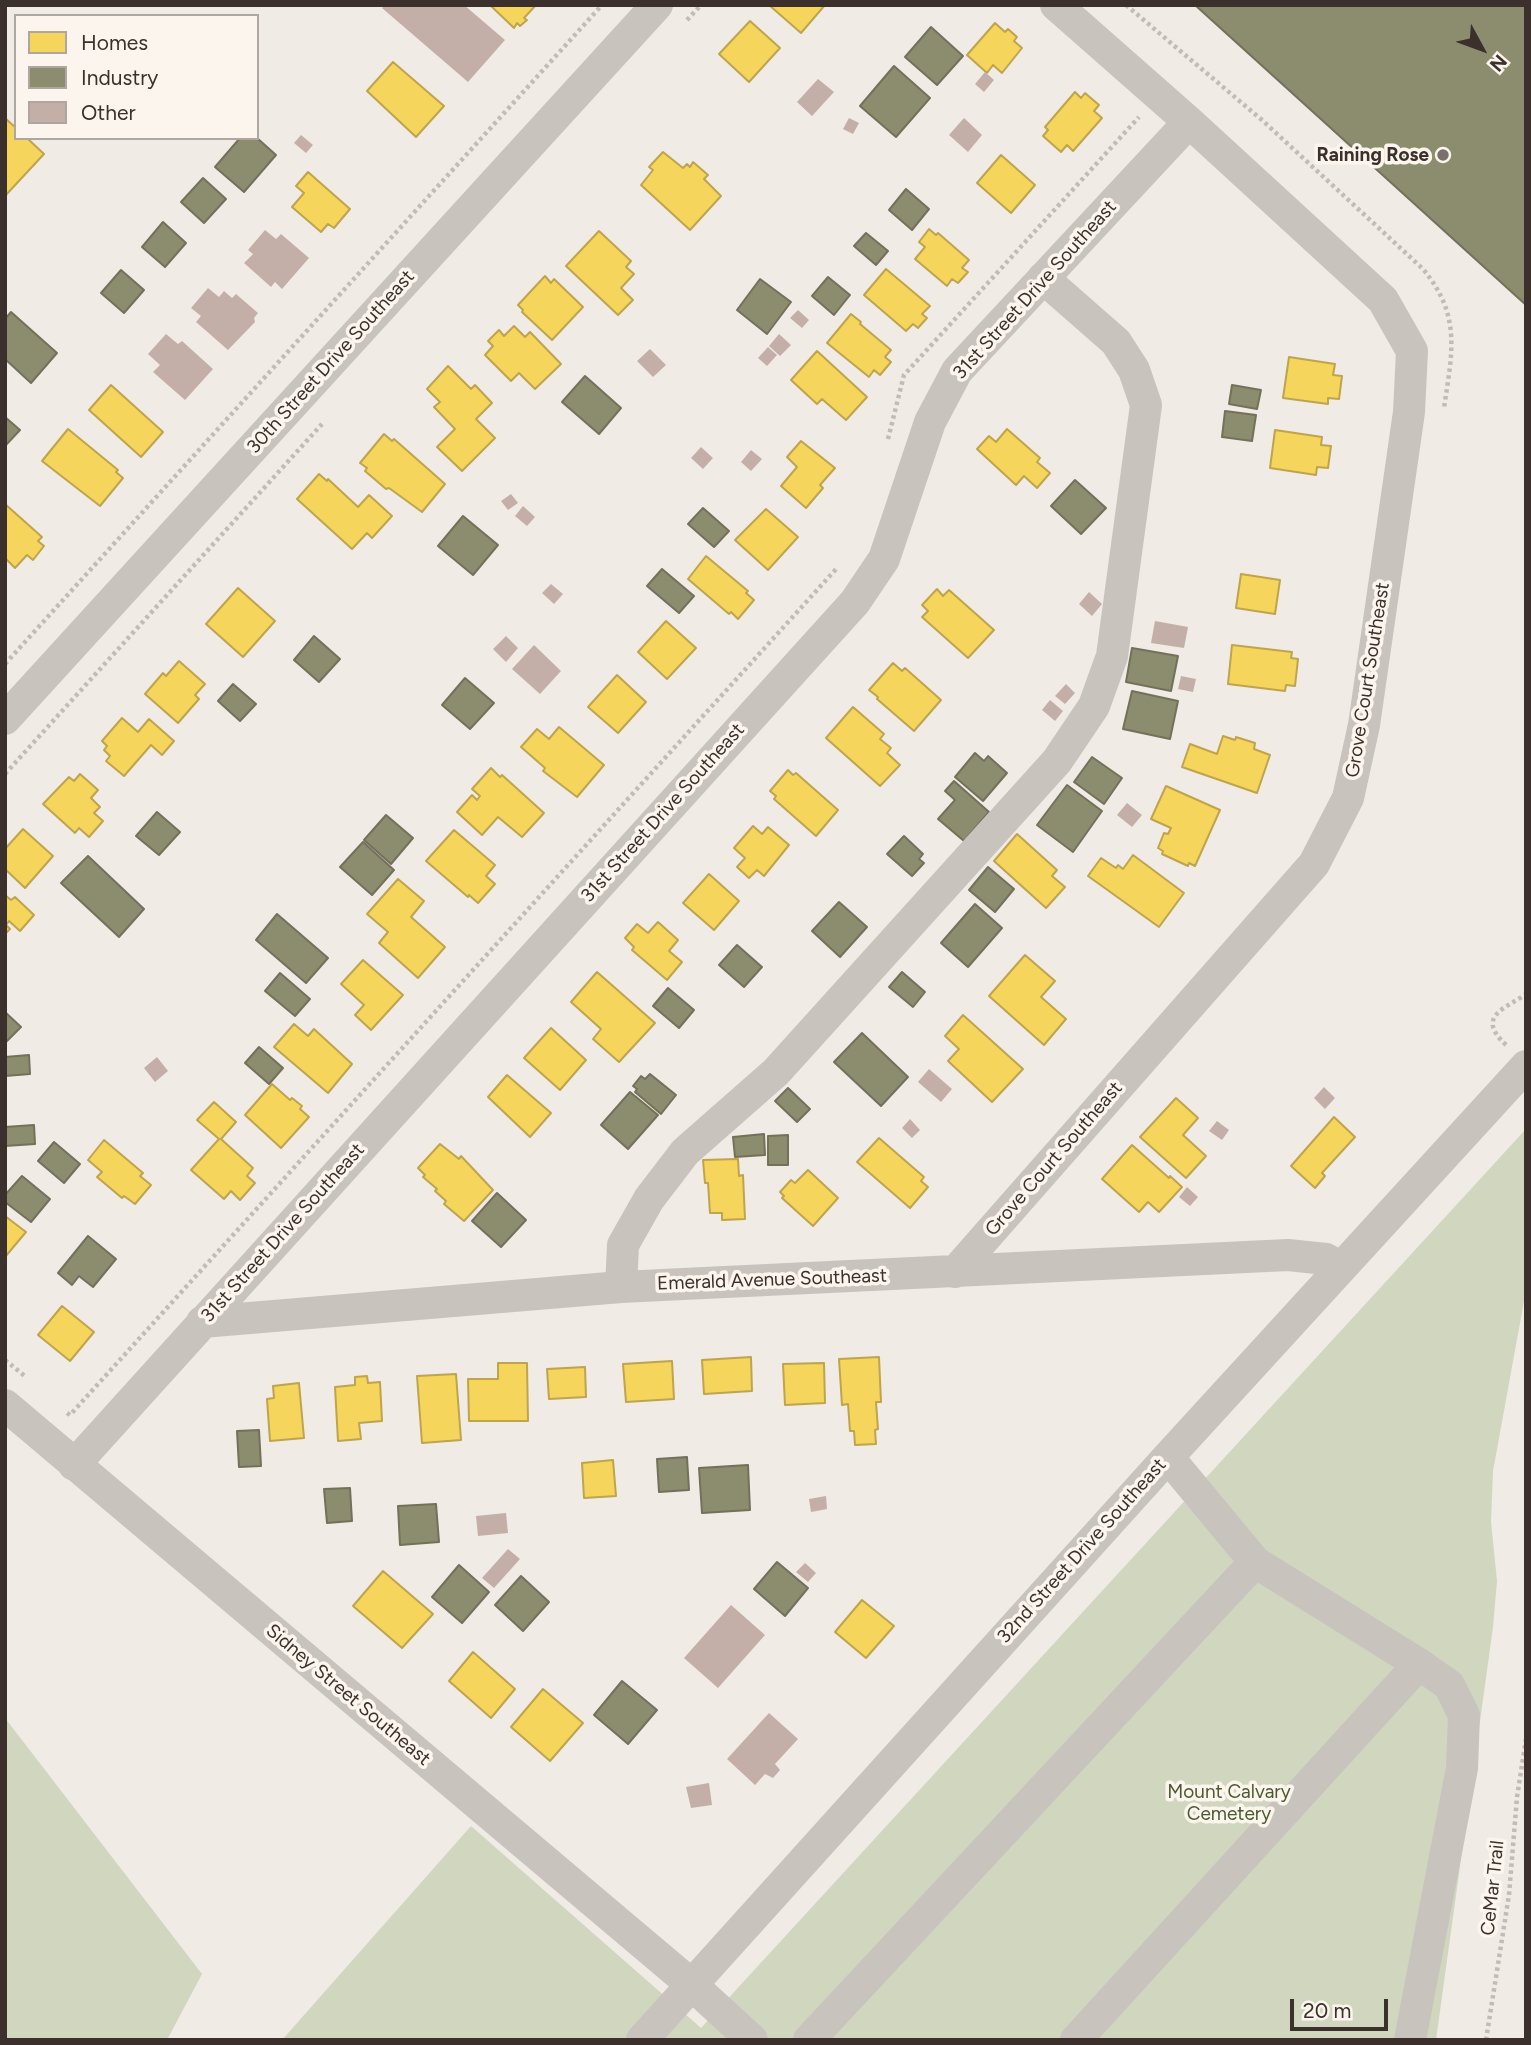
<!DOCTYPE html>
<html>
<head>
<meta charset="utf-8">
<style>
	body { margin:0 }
	#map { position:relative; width:1531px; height:2045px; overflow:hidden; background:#f0ebe5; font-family:Figtree,sans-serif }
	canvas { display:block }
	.frame { position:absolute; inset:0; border:7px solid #3b302b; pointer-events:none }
	.legend { position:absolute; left:14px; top:14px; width:245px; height:126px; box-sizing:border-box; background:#fbf5ee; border:2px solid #aea6a0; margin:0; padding:9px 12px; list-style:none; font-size:21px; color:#3b302b }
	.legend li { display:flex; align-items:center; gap:14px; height:35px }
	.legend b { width:35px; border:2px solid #aea6a0 }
	.north { position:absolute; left:1447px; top:14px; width:70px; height:70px; -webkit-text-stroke:5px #fbf5ee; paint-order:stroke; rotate:131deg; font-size:19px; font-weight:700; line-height:28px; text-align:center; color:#3b302b }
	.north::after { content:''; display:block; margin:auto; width:24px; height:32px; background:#3b302b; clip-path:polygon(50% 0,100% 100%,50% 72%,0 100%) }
	.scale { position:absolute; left:1290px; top:1999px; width:98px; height:32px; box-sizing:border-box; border:4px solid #3b302b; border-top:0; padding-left:9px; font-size:21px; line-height:24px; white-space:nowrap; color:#3b302b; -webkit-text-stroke:5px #fbf5ee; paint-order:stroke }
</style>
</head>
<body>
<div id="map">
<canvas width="1531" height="2045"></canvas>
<div class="frame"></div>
<ul class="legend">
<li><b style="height:19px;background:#f6d55c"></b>Homes</li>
<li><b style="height:19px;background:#8c8c6e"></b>Industry</li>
<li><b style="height:19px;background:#c3afa7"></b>Other</li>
</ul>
<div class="north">N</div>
<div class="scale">20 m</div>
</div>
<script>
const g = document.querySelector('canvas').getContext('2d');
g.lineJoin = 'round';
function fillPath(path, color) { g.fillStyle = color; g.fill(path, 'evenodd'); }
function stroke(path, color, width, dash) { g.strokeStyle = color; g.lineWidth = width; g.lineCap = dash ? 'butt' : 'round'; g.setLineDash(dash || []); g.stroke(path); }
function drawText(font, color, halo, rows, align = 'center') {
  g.font = font + ' Figtree,sans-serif'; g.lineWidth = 7; g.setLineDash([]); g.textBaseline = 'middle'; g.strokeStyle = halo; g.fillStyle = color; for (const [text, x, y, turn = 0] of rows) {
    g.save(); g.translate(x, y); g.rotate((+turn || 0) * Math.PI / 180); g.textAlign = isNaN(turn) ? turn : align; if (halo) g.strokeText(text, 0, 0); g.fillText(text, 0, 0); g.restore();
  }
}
fillPath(new Path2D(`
	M 1526,1129 L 1526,1290 L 1493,1471 L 1491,1522 L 1497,1581 L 1493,1627 L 1436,2040 L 282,2040 L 471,1826 L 701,2028 Z
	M 5,1718 L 202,1974 L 167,2040 L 5,2040 Z`), '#d1d6bf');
const homes = new Path2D(`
	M 490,5 L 536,5 L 524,18 L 527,20 L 520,26 L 517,23 L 514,28 Z
	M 769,5 L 825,5 L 801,33 Z
	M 750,21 L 780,48 L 749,82 L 719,54 Z
	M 995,23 L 1005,32 L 1008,29 L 1017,37 L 1014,41 L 1022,48 L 1002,73 L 993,65 L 987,73 L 967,55 Z
	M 393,62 L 444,106 L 416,137 L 367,91 Z
	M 1075,92 L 1081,98 L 1085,93 L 1099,105 L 1094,111 L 1102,118 L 1073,151 L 1067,145 L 1061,152 L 1043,136 L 1048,130 L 1045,127 Z
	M 5,118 L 16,128 L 16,138 L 27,138 L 44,154 L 5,196 Z
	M 663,152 L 683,168 L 687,164 L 690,167 L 693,162 L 708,175 L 704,179 L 721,196 L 690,230 L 641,185 L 653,170 L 649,167 Z
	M 1001,155 L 1035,185 L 1011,213 L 977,183 Z
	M 308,172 L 350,209 L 334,228 L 328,224 L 321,232 L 292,207 L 304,193 L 296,186 Z
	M 929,229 L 936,235 L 938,233 L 969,260 L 962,268 L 968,272 L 958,283 L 952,279 L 947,286 L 915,259 L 925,247 L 919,242 Z
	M 599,231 L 631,261 L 626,267 L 634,274 L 621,288 L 633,300 L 618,315 L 566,266 Z
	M 886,269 L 930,306 L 922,314 L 927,318 L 918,328 L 913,324 L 906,331 L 864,295 Z
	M 545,276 L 551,283 L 554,279 L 583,307 L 552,340 L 522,312 L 523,310 L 518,305 Z
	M 851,314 L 861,322 L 860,324 L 891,350 L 885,357 L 891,362 L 880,375 L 874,370 L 869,377 L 827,343 Z
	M 514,326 L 525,337 L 530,332 L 561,364 L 535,389 L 519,373 L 511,381 L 485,355 L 493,346 L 488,341 L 499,330 L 504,336 Z
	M 817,351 L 867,397 L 846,420 L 822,399 L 817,404 L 791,380 Z
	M 1289,357 L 1335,364 L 1333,375 L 1342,376 L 1339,399 L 1328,398 L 1328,404 L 1283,398 Z
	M 448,366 L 471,389 L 475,385 L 492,403 L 476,419 L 495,438 L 462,471 L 437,447 L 455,429 L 434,407 L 440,402 L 427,389 Z
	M 111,385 L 163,432 L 141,457 L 89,410 Z
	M 68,429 L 118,470 L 116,472 L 123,478 L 100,506 L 42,461 Z
	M 1007,429 L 1040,458 L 1037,462 L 1050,473 L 1037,488 L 1024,476 L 1016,485 L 977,449 L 989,436 L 996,442 Z
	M 1275,430 L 1322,437 L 1321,445 L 1331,446 L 1328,468 L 1317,467 L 1316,475 L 1270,468 Z
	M 384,434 L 392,441 L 394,439 L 445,484 L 422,512 L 389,488 L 386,489 L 365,471 L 367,468 L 360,463 Z
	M 801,441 L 835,468 L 820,485 L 823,488 L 806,508 L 781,486 L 797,467 L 787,457 Z
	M 319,474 L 327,481 L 328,479 L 358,507 L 369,495 L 392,516 L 372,538 L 367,533 L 352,549 L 297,499 Z
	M 5,504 L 42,537 L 38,541 L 44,546 L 33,560 L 27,555 L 15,568 L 5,558 Z
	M 766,509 L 798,537 L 768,570 L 735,540 Z
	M 706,556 L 748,591 L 746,593 L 754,600 L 738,619 L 731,612 L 729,614 L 688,579 Z
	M 1241,574 L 1280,580 L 1275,614 L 1236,608 Z
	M 238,588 L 275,621 L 243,657 L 206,624 Z
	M 937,589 L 943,596 L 949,590 L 994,630 L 968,658 L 922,617 L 928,611 L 922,605 Z
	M 666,621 L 696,648 L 667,679 L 638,652 Z
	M 1232,645 L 1292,652 L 1291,658 L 1298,659 L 1295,686 L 1286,685 L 1285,691 L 1228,684 Z
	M 179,661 L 205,684 L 195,695 L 199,699 L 178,723 L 145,694 L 163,673 L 166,676 Z
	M 893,663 L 902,671 L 905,668 L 941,700 L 914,731 L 877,699 L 878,697 L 869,690 Z
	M 617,675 L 646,702 L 618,733 L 588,707 Z
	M 853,707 L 884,734 L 880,739 L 891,748 L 887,753 L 900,765 L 880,786 L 826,738 Z
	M 122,718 L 138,732 L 149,719 L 174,741 L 162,755 L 151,745 L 124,776 L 106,761 L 110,756 L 104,750 L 107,746 L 102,741 Z
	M 559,727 L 604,765 L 577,797 L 543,771 L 545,768 L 521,747 L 537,729 L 549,739 Z
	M 1223,736 L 1235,740 L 1236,737 L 1255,743 L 1254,749 L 1270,755 L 1257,793 L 1182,767 L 1190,744 L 1217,754 Z
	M 491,768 L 500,777 L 502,775 L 544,813 L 522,837 L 498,817 L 482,835 L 457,812 L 472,795 L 477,800 L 480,796 L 472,789 Z
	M 788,770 L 793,775 L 796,773 L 838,810 L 816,836 L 774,799 L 776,796 L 770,791 Z
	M 80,774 L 98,790 L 91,798 L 100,807 L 94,813 L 103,821 L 89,837 L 79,828 L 75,833 L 43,804 L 69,777 L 74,781 Z
	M 1166,786 L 1220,810 L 1195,866 L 1189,863 L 1188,866 L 1162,854 L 1163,851 L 1158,848 L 1164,833 L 1168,834 L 1171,828 L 1151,819 Z
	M 753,826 L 762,834 L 768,827 L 789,845 L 764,876 L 757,870 L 749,878 L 737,867 L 745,858 L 734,848 Z
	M 23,829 L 53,856 L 25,888 L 5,869 L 5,849 Z
	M 454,830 L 495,865 L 486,876 L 495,884 L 478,903 L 469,895 L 468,897 L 426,861 Z
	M 1017,834 L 1057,870 L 1052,876 L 1065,887 L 1046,908 L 994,861 Z
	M 1133,855 L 1184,893 L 1159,927 L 1088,876 L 1101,858 L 1116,868 L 1118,865 L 1123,869 Z
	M 709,874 L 739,901 L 714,930 L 683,903 Z
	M 398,879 L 424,901 L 411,917 L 445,947 L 418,978 L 379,943 L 388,932 L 367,914 Z
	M 5,895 L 11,900 L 15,897 L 34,915 L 20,931 L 9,921 L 6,925 L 10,929 L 5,934 Z
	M 658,922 L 678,940 L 669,951 L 682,962 L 667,980 L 632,950 L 634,947 L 625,938 L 637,924 L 648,933 Z
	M 1025,955 L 1055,981 L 1041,997 L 1066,1019 L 1044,1045 L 989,996 Z
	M 363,960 L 403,995 L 371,1030 L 355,1015 L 364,1005 L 341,984 Z
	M 597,972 L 655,1023 L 619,1062 L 593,1039 L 601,1029 L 571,1002 Z
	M 963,1015 L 1023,1069 L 992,1102 L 948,1061 L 959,1049 L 945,1036 Z
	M 294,1024 L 308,1036 L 314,1029 L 352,1064 L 328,1093 L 274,1047 Z
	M 551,1028 L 586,1060 L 560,1090 L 524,1058 Z
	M 507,1075 L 551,1113 L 530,1137 L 488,1097 Z
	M 272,1084 L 290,1100 L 292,1098 L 302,1106 L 300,1109 L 309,1117 L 281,1148 L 245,1115 Z
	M 1176,1098 L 1198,1118 L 1183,1135 L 1206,1156 L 1186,1178 L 1140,1137 Z
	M 214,1102 L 236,1122 L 221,1139 L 253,1168 L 247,1176 L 255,1183 L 240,1200 L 231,1191 L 224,1199 L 191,1170 L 219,1139 L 197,1120 Z
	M 1334,1117 L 1355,1137 L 1322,1173 L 1325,1176 L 1315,1188 L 1291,1166 Z
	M 879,1138 L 924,1177 L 921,1181 L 928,1187 L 910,1208 L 857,1162 Z
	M 104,1140 L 143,1173 L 140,1176 L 151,1185 L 135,1204 L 124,1196 L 122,1198 L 97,1177 L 102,1172 L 88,1160 Z
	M 440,1144 L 459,1159 L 461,1156 L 493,1190 L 464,1221 L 444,1204 L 446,1201 L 435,1191 L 437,1189 L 423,1177 L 425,1175 L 418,1168 Z
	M 1132,1145 L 1169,1178 L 1170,1176 L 1182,1187 L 1159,1212 L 1148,1202 L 1139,1212 L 1102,1179 Z
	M 738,1159 L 739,1176 L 743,1175 L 745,1219 L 722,1220 L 722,1213 L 710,1213 L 708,1183 L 705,1183 L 703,1160 Z
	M 808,1170 L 838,1198 L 813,1226 L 782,1198 L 784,1196 L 780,1192 L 791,1180 L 795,1183 Z
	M 5,1216 L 26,1232 L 5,1257 Z
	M 62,1306 L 94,1332 L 70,1361 L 38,1335 Z
	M 751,1357 L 752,1391 L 704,1394 L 702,1360 Z
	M 879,1357 L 881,1402 L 876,1402 L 878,1429 L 875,1430 L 876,1444 L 855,1445 L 854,1431 L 850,1431 L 848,1404 L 842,1405 L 839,1359 Z
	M 672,1361 L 674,1399 L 626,1402 L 623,1364 Z
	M 498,1363 L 527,1363 L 528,1421 L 469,1421 L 468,1379 L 498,1379 Z
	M 824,1363 L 825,1403 L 785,1405 L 783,1364 Z
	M 585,1367 L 586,1397 L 549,1399 L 547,1369 Z
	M 456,1374 L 461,1440 L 422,1443 L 417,1376 Z
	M 367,1376 L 368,1383 L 380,1382 L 382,1421 L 359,1423 L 361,1439 L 338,1441 L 335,1387 L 355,1385 L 355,1377 Z
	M 299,1383 L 304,1438 L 270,1441 L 267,1399 L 274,1398 L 273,1386 Z
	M 613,1460 L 616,1496 L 584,1498 L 582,1463 Z
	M 383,1571 L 433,1614 L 402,1648 L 353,1606 Z
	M 862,1600 L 894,1626 L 866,1658 L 835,1632 Z
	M 473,1652 L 515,1689 L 491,1718 L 449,1681 Z
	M 543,1689 L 583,1723 L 550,1761 L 511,1727 Z`);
fillPath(homes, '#f6d55c');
stroke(homes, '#bea44d', 2);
const industry = new Path2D(`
	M 1195,5 L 1526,5 L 1526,305 Z
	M 931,27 L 963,56 L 937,85 L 905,57 Z
	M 894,66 L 930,98 L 896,137 L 860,106 Z
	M 240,138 L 257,138 L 276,155 L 244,192 L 215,167 Z
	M 203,178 L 226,199 L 204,223 L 181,202 Z
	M 906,189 L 929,209 L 912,230 L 889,210 Z
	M 163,222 L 186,243 L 165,267 L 142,247 Z
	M 866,233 L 888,251 L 876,265 L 854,246 Z
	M 121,270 L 144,290 L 124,313 L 101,293 Z
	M 828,277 L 850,295 L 834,315 L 812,296 Z
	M 760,279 L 791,302 L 767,334 L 737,310 Z
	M 11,312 L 57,353 L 31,383 L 5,359 L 5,319 Z
	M 585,376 L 621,408 L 599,434 L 562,402 Z
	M 1232,385 L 1261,390 L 1257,409 L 1229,404 Z
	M 1225,411 L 1256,415 L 1252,441 L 1222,437 Z
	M 5,417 L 20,430 L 5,446 Z
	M 1075,480 L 1106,508 L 1081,534 L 1051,506 Z
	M 703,508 L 729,531 L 714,547 L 688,524 Z
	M 463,516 L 498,545 L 473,575 L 438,546 Z
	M 662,569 L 694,596 L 679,613 L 647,586 Z
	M 314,636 L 340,659 L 319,682 L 294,660 Z
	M 1132,648 L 1178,656 L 1171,691 L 1126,682 Z
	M 465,678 L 494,703 L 470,729 L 442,705 Z
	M 233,684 L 256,704 L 240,721 L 218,701 Z
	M 1132,691 L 1178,701 L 1170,739 L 1123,729 Z
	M 975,753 L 984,761 L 988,756 L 1007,773 L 983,801 L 955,777 Z
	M 1092,757 L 1122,778 L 1104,804 L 1074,782 Z
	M 954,781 L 989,812 L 964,841 L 938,819 L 955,800 L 945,791 Z
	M 1067,785 L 1102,811 L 1073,852 L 1037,825 Z
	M 157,812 L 180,832 L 159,855 L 136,836 Z
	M 386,815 L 413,838 L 391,864 L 364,840 Z
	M 904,836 L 923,854 L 919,859 L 924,863 L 912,876 L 887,854 Z
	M 363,842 L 394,870 L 372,895 L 340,867 Z
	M 88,856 L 144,909 L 119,937 L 61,883 Z
	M 988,867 L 1014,889 L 995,912 L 969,890 Z
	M 839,902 L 867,927 L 840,957 L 812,931 Z
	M 975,904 L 1002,928 L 968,967 L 941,943 Z
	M 277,914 L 328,958 L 306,983 L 256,940 Z
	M 737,945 L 762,967 L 744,987 L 719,965 Z
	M 902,972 L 925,992 L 913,1007 L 889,987 Z
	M 280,973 L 310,999 L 295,1016 L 265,991 Z
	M 668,988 L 694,1010 L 679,1028 L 653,1006 Z
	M 5,1012 L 21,1027 L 5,1043 Z
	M 862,1033 L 908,1077 L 881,1106 L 834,1062 Z
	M 259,1047 L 283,1068 L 269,1084 L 245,1063 Z
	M 29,1055 L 30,1074 L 5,1076 L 5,1057 Z
	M 650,1074 L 676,1095 L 661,1114 L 635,1092 L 637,1089 L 633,1086 L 641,1076 L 645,1079 Z
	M 788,1088 L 810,1109 L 797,1122 L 775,1101 Z
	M 630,1092 L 658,1115 L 628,1149 L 601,1125 Z
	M 34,1125 L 35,1144 L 5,1146 L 5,1127 Z
	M 764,1134 L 765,1155 L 735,1157 L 733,1137 Z
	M 788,1135 L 788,1165 L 768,1165 L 768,1136 Z
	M 54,1142 L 80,1164 L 64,1183 L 38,1161 Z
	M 22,1176 L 50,1199 L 31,1222 L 5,1202 L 5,1195 Z
	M 497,1193 L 526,1220 L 501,1247 L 472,1221 Z
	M 88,1236 L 116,1259 L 93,1287 L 79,1276 L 72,1285 L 58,1273 Z
	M 259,1430 L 261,1466 L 239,1467 L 237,1431 Z
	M 687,1457 L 689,1490 L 659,1492 L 657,1459 Z
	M 748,1465 L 750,1510 L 702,1513 L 699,1468 Z
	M 350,1488 L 352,1521 L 327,1523 L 324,1489 Z
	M 436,1504 L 439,1542 L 400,1545 L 398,1506 Z
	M 777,1562 L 808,1588 L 785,1616 L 754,1589 Z
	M 459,1565 L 489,1592 L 462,1623 L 432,1597 Z
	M 521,1576 L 549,1602 L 523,1631 L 495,1605 Z
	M 622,1681 L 657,1710 L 628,1744 L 594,1715 Z`);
fillPath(industry, '#8c8c6e');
stroke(industry, '#74705a', 2);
fillPath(new Path2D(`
	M 385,5 L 464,5 L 505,40 L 468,82 L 382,8 Z
	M 985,72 L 994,80 L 984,92 L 975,84 Z
	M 818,79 L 834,92 L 812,116 L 797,102 Z
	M 849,118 L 859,123 L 853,134 L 843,129 Z
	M 964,118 L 982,135 L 968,152 L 949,135 Z
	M 301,135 L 313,145 L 306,153 L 294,143 Z
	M 265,230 L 276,239 L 281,234 L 309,258 L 282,289 L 275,282 L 271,287 L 244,263 L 253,254 L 248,250 Z
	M 208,288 L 219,297 L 224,291 L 232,298 L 236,294 L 258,313 L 254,318 L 255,322 L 228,350 L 196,322 L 201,316 L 191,308 Z
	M 798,310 L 809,320 L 802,328 L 790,318 Z
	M 166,334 L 178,344 L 182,341 L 213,369 L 185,400 L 153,372 L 160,365 L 148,354 Z
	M 779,334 L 791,345 L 780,356 L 769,346 Z
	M 768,347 L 777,355 L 767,366 L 758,358 Z
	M 650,349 L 666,365 L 653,377 L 637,361 Z
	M 701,447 L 713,458 L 703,469 L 691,458 Z
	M 751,450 L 762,459 L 751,471 L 741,462 Z
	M 511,494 L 518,503 L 508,510 L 501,501 Z
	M 523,506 L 535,517 L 527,526 L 515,516 Z
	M 551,584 L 563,594 L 554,604 L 542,593 Z
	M 1089,592 L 1102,604 L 1092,616 L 1079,604 Z
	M 1155,621 L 1188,627 L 1184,648 L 1151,643 Z
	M 506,636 L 518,648 L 506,662 L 493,649 Z
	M 534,645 L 561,671 L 540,694 L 512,669 Z
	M 1181,676 L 1196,679 L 1193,692 L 1178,689 Z
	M 1066,684 L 1075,693 L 1065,704 L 1055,696 Z
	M 1050,700 L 1063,711 L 1055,721 L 1042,710 Z
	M 1127,803 L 1142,815 L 1132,827 L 1117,815 Z
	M 157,1057 L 168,1071 L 155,1082 L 144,1068 Z
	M 929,1069 L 952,1089 L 941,1102 L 918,1082 Z
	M 1324,1087 L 1335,1098 L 1325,1109 L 1314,1098 Z
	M 910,1119 L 920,1130 L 912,1138 L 902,1128 Z
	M 1217,1121 L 1229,1130 L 1222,1140 L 1209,1131 Z
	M 1187,1187 L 1198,1197 L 1190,1206 L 1179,1197 Z
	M 826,1496 L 827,1509 L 811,1512 L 809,1499 Z
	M 506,1513 L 508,1533 L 478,1536 L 476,1516 Z
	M 508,1549 L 520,1559 L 494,1588 L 482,1578 Z
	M 805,1563 L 816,1573 L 808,1582 L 796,1572 Z
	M 731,1605 L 765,1635 L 718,1688 L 684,1658 Z
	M 769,1713 L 798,1739 L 775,1764 L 780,1770 L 773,1778 L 765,1774 L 755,1785 L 727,1759 Z
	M 709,1783 L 712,1805 L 691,1808 L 686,1787 Z`), '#c3afa7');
stroke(new Path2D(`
	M 1126,5 L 1262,120 L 1423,269 C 1462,316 1452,353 1444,408
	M 687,20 L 701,5
	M 888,439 L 904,375 L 1139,117
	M 5,664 L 602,5
	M 5,774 L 322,424
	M 1506,1045 C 1475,1016 1505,1009 1526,994
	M 5,1360 L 26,1377
	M 67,1413 L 70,1415 L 837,568
	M 1486,2040 L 1509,1895 L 1517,1797 L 1526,1739`), '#c2bbb6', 4.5, [3.5, 3.5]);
stroke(new Path2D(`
	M 5,719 L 657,5
	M 955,1272 L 1314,864 L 1348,798 L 1364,725 L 1409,412 L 1412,351 L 1383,300 L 1189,122 L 1056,5
	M 621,1287 L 623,1245 L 649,1199 L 685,1152 L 776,1072 L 1057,761 L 1094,706 L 1112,656 L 1146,405 L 1134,370 L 1116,342 L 1043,278
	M 202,1322 L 621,1287 L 1288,1255 L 1326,1259 L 1341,1267
	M 5,1405 L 692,1985 L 752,2040
	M 1168,1457 L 1255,1562 L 1419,1664 L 1449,1685 L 1464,1715 L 1462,1768 L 1410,2040
	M 74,1465 L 855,602 L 884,559 L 930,422 L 957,371 L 1189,122
	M 642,2040 L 1168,1457 L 1526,1066
	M 809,2040 L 1255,1562
	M 1076,2040 L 1419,1664`), '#c9c3be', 32);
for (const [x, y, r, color] of [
	[1443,155,7,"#7a716c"]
]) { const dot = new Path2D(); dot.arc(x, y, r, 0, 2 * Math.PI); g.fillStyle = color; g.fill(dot); stroke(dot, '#fbf5ee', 2.5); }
drawText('bold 19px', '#3b302b', '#fbf5ee', [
	["Raining Rose",1429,155]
], 'right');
drawText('19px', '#3b302b', '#fbf5ee', [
	["31st Street Drive Southeast",1035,290,-48],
	["30th Street Drive Southeast",331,362,-48],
	["Grove Court Southeast",1368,680,-81],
	["31st Street Drive Southeast",663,813,-48],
	["Grove Court Southeast",1054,1159,-49],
	["31st Street Drive Southeast",283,1233,-48],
	["Emerald Avenue Southeast",772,1280,-2],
	["32nd Street Drive Southeast",1082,1551,-48],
	["Sidney Street Southeast",348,1695,40],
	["CeMar Trail",1493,1888,-84]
]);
drawText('19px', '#4a5a2e', '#fbf5ee', [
	["Mount Calvary",1229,1792],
	["Cemetery",1229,1814]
]);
</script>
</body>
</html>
